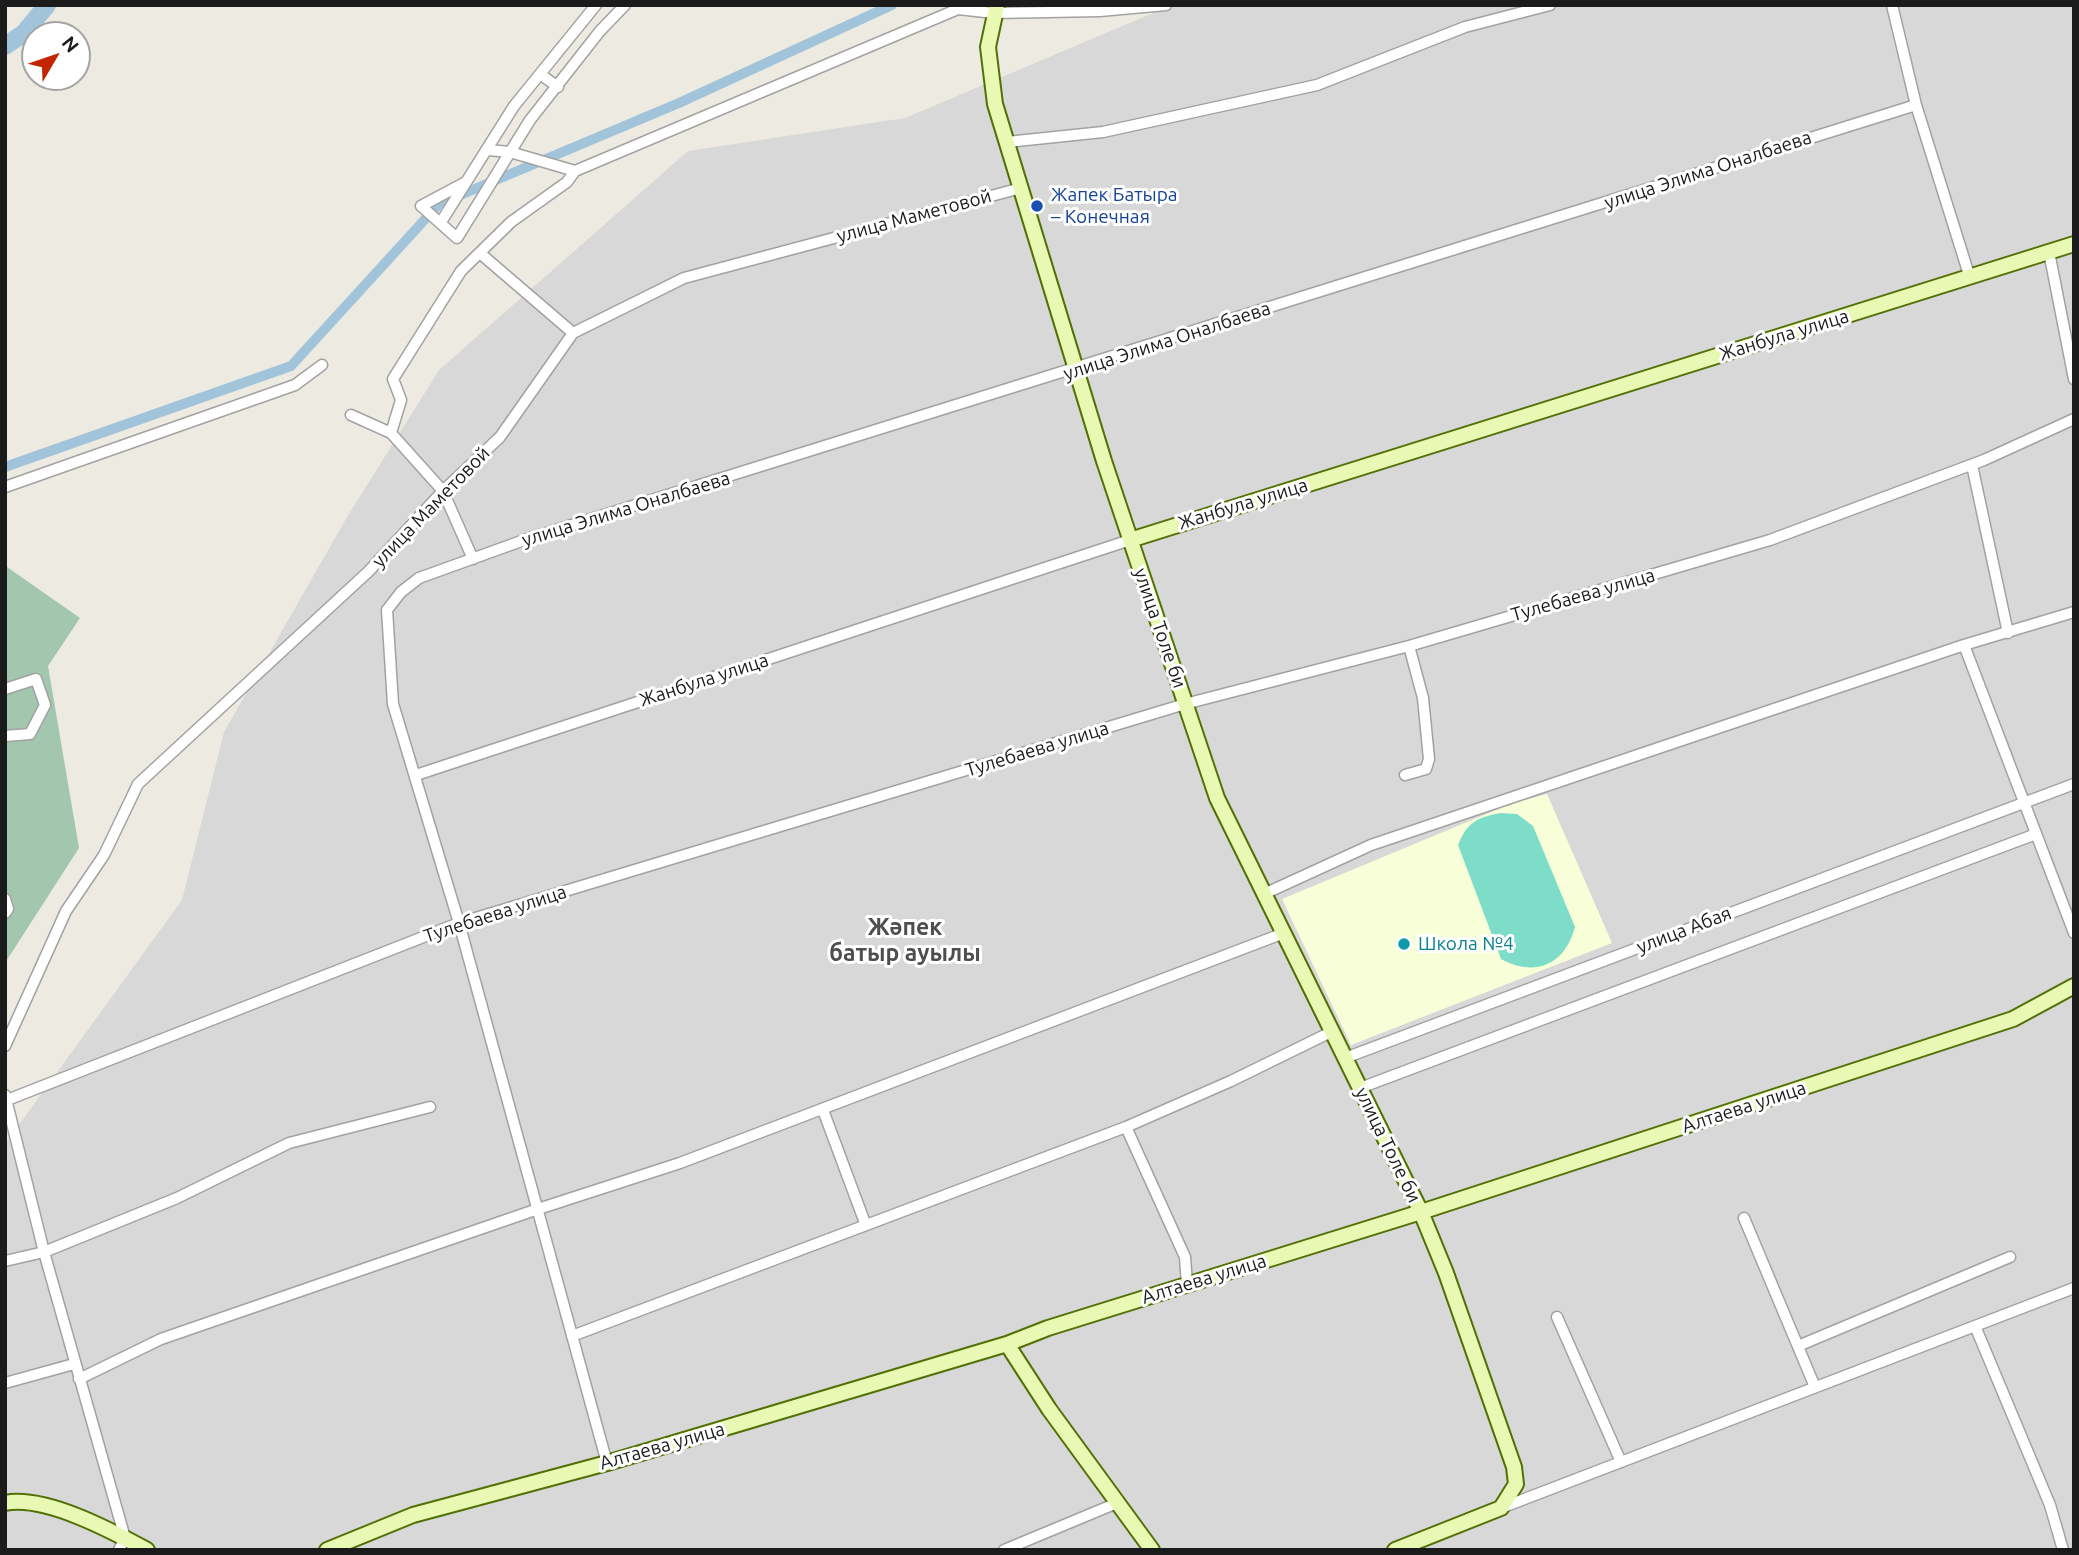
<!DOCTYPE html>
<html>
<head>
<meta charset="utf-8">
<style>
	body { margin:0 }
	#map { position:relative; width:2079px; height:1555px; overflow:hidden; background:#edebe1; font-family:Ubuntu,sans-serif }
	canvas { display:block }
	.frame { position:absolute; inset:0; border:7px solid #1b1b1b; pointer-events:none }
	.north { position:absolute; left:21px; top:21px; width:70px; height:70px; box-sizing:border-box; background:#fff; border:2px solid #a4a4a4; border-radius:50%; rotate:51deg; font-size:19px; font-weight:700; line-height:28px; text-align:center; color:#1b1b1b }
	.north::after { content:''; display:block; margin:auto; width:24px; height:32px; background:#c52401; clip-path:polygon(50% 0,100% 100%,50% 72%,0 100%) }
</style>
</head>
<body>
<div id="map">
<canvas width="2079" height="1555"></canvas>
<div class="frame"></div>
<div class="north">N</div>
</div>
<script>
const g = document.querySelector('canvas').getContext('2d');
g.lineJoin = 'round';
function fillPath(path, color) { g.fillStyle = color; g.fill(path, 'evenodd'); }
function stroke(path, color, width, dash) { g.strokeStyle = color; g.lineWidth = width; g.lineCap = dash ? 'butt' : 'round'; g.setLineDash(dash || []); g.stroke(path); }
function drawText(font, color, halo, rows, align = 'center') {
  g.font = font + ' Ubuntu,sans-serif'; g.lineWidth = 6; g.setLineDash([]); g.textBaseline = 'middle'; g.strokeStyle = halo; g.fillStyle = color; for (const [text, x, y, turn = 0] of rows) {
    g.save(); g.translate(x, y); g.rotate((+turn || 0) * Math.PI / 180); g.textAlign = isNaN(turn) ? turn : align; if (halo) g.strokeText(text, 0, 0); g.fillText(text, 0, 0); g.restore();
  }
}
fillPath(new Path2D(`
	M 1172,5 L 2074,5 L 2074,1550 L 5,1550 L 5,1144 L 182,900 L 224,732 L 347,517 L 439,370 L 688,151 L 905,118 Z`), '#d9d8d8');
fillPath(new Path2D(`
	M 1547,794 L 1612,943 L 1351,1045 L 1282,899 L 1513,803 Z`), '#f8ffd8');
fillPath(new Path2D(`
	M 7,567 L 80,618 L 48,666 L 79,848 L 5,963 Z`), '#a2c6ae');
fillPath(new Path2D(`
	M 1501,813 L 1517,814 L 1533,826 L 1575,927 C 1565,964 1536,978 1501,959 L 1458,845 C 1467,822 1478,817 1501,813 Z`), '#7eddc9');
stroke(new Path2D(`
	M 5,467 L 291,366 L 439,204 L 679,103 L 892,5`), '#a1c4db', 10);
stroke(new Path2D(`
	M 5,46 L 24,33 L 47,5`), '#a1c4db', 18);
const street = new Path2D(`
	M 1892,5 L 1916,105 L 1970,278
	M 540,74 L 558,87
	M 1007,142 L 1103,132 L 1317,85 L 1465,27 L 1550,5
	M 488,150 L 510,152 L 575,171 L 958,9 L 994,13 L 1100,11 L 1166,5
	M 466,182 L 421,206 L 457,238 L 530,120 L 600,31 L 625,5
	M 441,222 L 514,106 L 596,5
	M 2049,252 L 2074,379
	M 481,254 L 573,333
	M 351,415 L 391,433 L 443,491 L 473,559
	M 391,433 L 401,400 L 393,379 L 461,271 L 511,222 L 567,182 L 575,171
	M 1972,465 L 2008,633
	M 5,487 L 295,385 L 322,365
	M 1964,645 L 2074,933
	M 5,689 L 36,679 L 45,705 L 30,734 L 5,736
	M 416,775 L 1130,540
	M 1405,775 L 1426,769 L 1429,759 L 1423,698 L 1409,646
	M 1264,894 L 1371,845 L 1964,645 L 2074,612
	M 5,899 L 8,909 L 5,913
	M 5,1046 L 66,911 L 104,855 L 138,784 L 369,571 L 443,491 L 500,437 L 573,333 L 684,278 L 1021,188
	M 1345,1058 L 2074,784
	M 1360,1088 L 2036,834
	M 5,1095 L 44,1252 L 125,1538 L 119,1550
	M 7,1100 L 459,923 L 1185,704 L 1409,646 L 1770,540 L 1984,460 L 2074,419
	M 823,1110 L 865,1223
	M 1126,1127 L 1185,1257 L 1187,1284
	M 1744,1218 L 1815,1387
	M 5,1261 L 44,1252 L 177,1198 L 289,1143 L 430,1107
	M 1557,1317 L 1621,1462
	M 1975,1326 L 2074,1288
	M 572,1336 L 1126,1127 L 1231,1081 L 1331,1032
	M 1798,1346 L 2010,1257
	M 79,1379 L 161,1339 L 535,1210 L 680,1163 L 1284,933
	M 5,1383 L 74,1364
	M 607,1463 L 459,923 L 393,704 L 387,610 L 401,592 L 419,578 L 527,539 L 1916,105
	M 1501,1508 L 1975,1326 L 2050,1505 L 2063,1550
	M 1004,1550 L 1117,1503`);
const secondary = new Path2D(`
	M 997,5 L 988,47 L 995,104 L 1104,461 L 1217,798 L 1421,1212 L 1446,1273 L 1514,1467 L 1516,1484 L 1501,1508 L 1395,1550
	M 1130,540 L 2074,244
	M 1007,1344 L 1049,1409 L 1152,1550
	M 5,1503 C 45,1495 112,1531 147,1550
	M 327,1550 L 413,1515 L 607,1463 L 1007,1344 L 1048,1328 L 1421,1212 L 2013,1019 L 2074,986`);
stroke(street, '#a2a2a2', 13);
stroke(secondary, '#517005', 18);
stroke(street, '#fff', 10);
stroke(secondary, '#e9f9b3', 14);
for (const [x, y, r, color] of [
	[1037,206,7,"#1a4fb4"],
	[1404,944,7,"#0f9aa8"]
]) { const dot = new Path2D(); dot.arc(x, y, r, 0, 2 * Math.PI); g.fillStyle = color; g.fill(dot); stroke(dot, '#fff', 2.5); }
drawText('19px', '#1b1b1b', '#fff', [
	["улица Элима Оналбаева",1708,170,-18],
	["улица Маметовой",914,216,-15],
	["Жанбула улица",1784,335,-17],
	["улица Элима Оналбаева",1167,341,-18],
	["Жанбула улица",1243,504,-17],
	["улица Маметовой",431,507,-46],
	["улица Элима Оналбаева",626,509,-17],
	["Тулебаева улица",1583,595,-16],
	["улица Толе би",1160,628,71],
	["Жанбула улица",704,680,-18],
	["Тулебаева улица",1037,749,-17],
	["Тулебаева улица",495,914,-18],
	["улица Абая",1684,930,-21],
	["Алтаева улица",1744,1107,-18],
	["улица Толе би",1388,1145,64],
	["Алтаева улица",1204,1279,-17],
	["Алтаева улица",662,1446,-16]
]);
drawText('19px', '#164399', '#fff', [
	["Жапек Батыра",1051,195],
	["– Конечная",1051,217]
], 'left');
drawText('19px', '#0d838f', '#fff', [
	["Школа №4",1418,944]
], 'left');
drawText('bold 23px', '#4e4e4e', '#fff', [
	["Жәпек",905,927],
	["батыр ауылы",905,953]
]);
</script>
</body>
</html>
